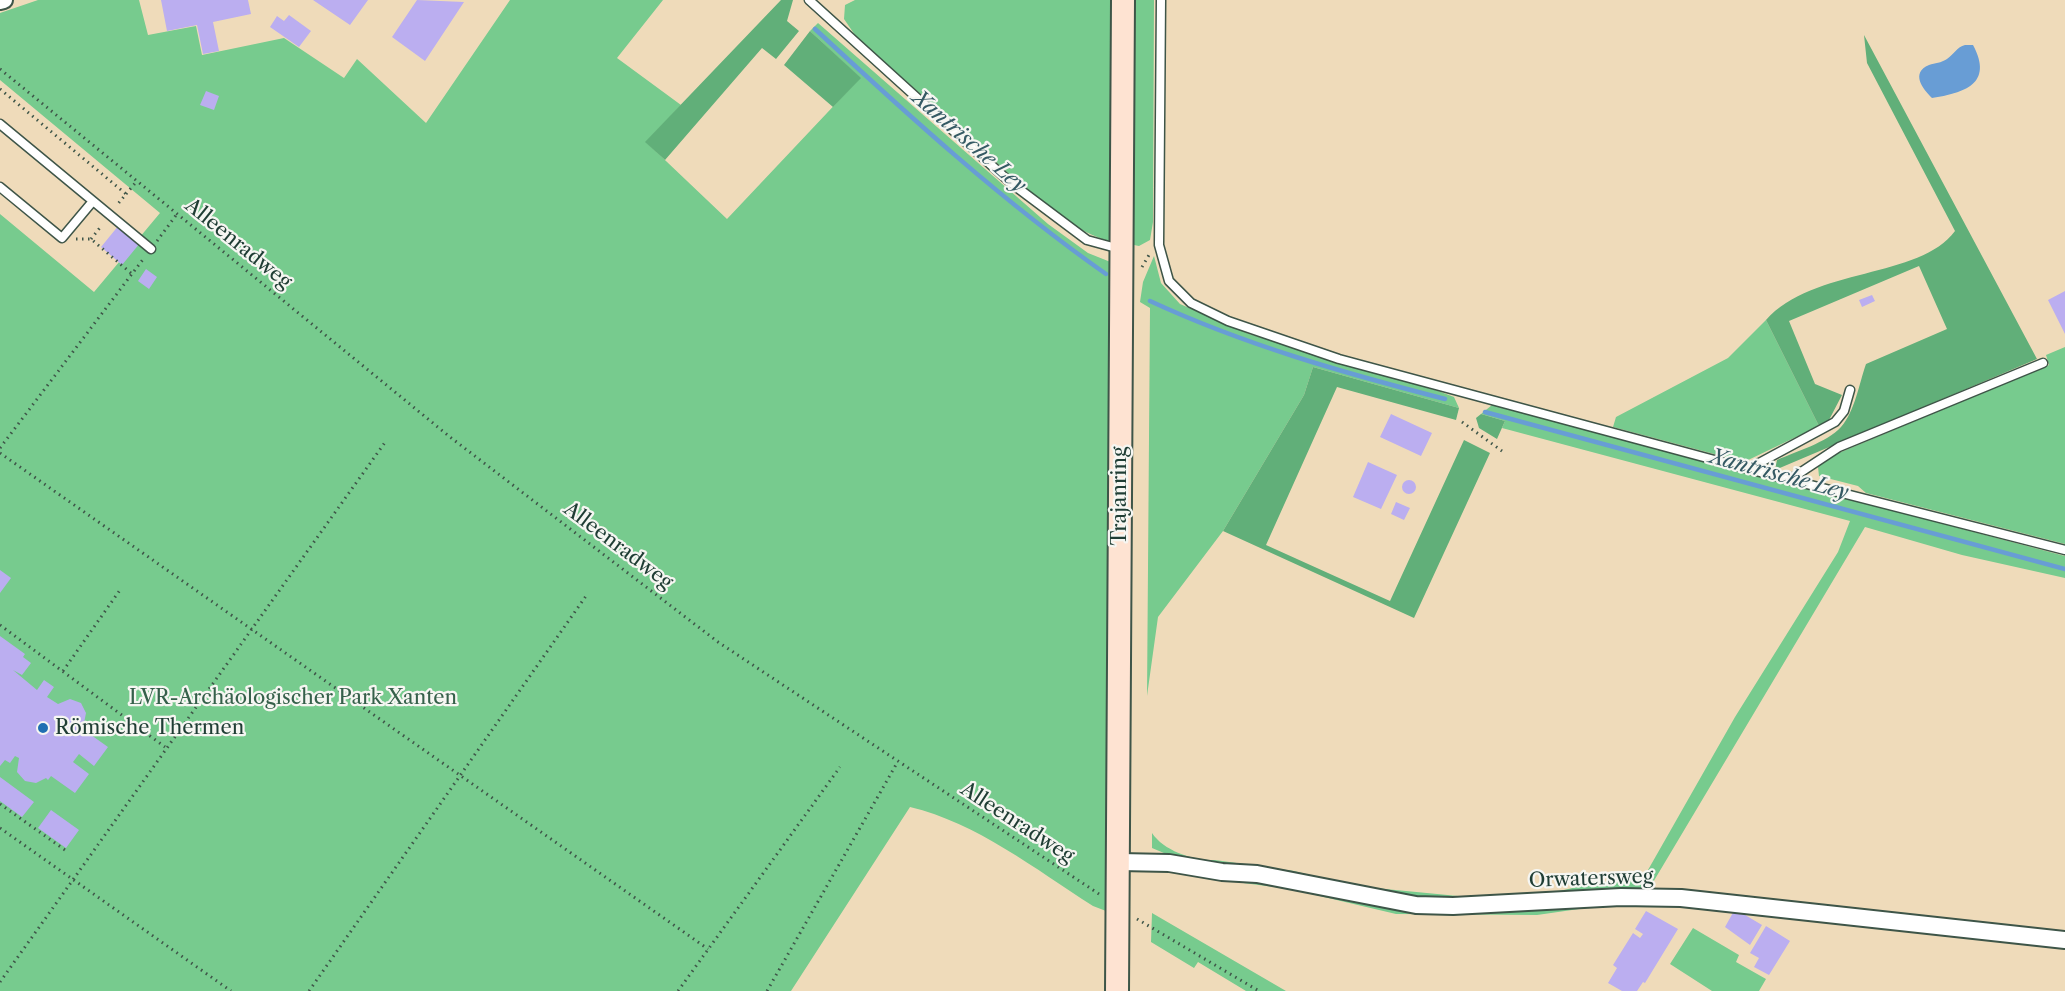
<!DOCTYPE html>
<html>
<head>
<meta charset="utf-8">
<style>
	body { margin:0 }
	canvas { display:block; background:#efdbba }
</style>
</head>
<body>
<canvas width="2065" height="991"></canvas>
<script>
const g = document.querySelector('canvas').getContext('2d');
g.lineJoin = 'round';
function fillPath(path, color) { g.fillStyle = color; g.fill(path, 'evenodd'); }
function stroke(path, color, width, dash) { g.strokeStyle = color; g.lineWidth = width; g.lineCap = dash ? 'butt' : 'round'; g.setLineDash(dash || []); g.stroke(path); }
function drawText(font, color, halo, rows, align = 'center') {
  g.font = font + ' "Libre Caslon Text",serif'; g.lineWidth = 4.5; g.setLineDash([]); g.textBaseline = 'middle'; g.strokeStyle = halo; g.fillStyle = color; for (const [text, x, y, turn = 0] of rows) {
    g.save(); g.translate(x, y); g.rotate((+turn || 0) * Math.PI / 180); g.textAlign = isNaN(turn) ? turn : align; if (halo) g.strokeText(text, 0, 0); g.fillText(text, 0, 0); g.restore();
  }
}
fillPath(new Path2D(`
	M 38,0 L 139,0 L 148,35 L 196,26 L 202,55 L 284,38 L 344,78 L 357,59 L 426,123 L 510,0 L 663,0 L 617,58 L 681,105 L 646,142 L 727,219 L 860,78 L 810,31 L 818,23 L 1048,224 L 1088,253 L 1113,263 L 1106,911 L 1093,906 C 1035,869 977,823 910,807 L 791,991 L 0,991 L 0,214 L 94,292 L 160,213 L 0,80 L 0,13 Z
	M 855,0 L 1113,0 L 1114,242 C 1066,233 1008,172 971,139 C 932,104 893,70 855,35 L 844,19 L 845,5 Z
	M 1134,0 L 1154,0 L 1153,222 L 1150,240 L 1139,246 L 1129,244 Z
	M 1154,256 L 1161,283 L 1180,304 L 1249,334 L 1441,392 L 1454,397 L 1459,408 L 1313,367 L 1304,395 L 1223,531 L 1158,617 L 1147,696 L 1150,308 L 1140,302 L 1143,282 Z
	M 1766,320 L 1819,426 L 1744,462 L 1613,427 L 1616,417 L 1728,358 Z
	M 2065,347 L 2065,544 L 1866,493 L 1858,486 L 1819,476 L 1818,467 L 1822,460 L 2049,365 L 2046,355 Z
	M 1492,405 L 2065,556 L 2065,578 L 1962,555 L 1865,527 L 1649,889 L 1603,896 L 1419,901 L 1183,861 L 1152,848 L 1152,833 C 1164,851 1194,861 1215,860 L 1294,871 L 1354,886 L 1458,896 L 1538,896 L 1581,886 L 1644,877 L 1735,717 L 1838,552 L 1850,521 L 1502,428 L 1505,421 L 1481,414 Z
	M 1226,875 L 1401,907 L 1635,901 L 1537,915 L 1396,914 L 1290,889 L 1204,878 Z
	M 1152,913 L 1286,991 L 1246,991 L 1198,962 L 1194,968 L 1151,942 Z
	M 1693,928 L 1739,955 L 1736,962 L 1766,979 L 1759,991 L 1712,991 L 1670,964 Z`), '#77cb8e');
fillPath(new Path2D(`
	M 781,0 L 793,0 L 787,21 L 799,31 L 776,59 L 762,48 L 665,160 L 645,142 Z
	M 810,31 L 861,78 L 833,107 L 784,65 Z
	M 1864,35 L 2037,359 L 1775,470 L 1777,460 C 1797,451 1826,443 1841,427 C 1855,411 1859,384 1866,364 L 1947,329 L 1919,266 L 1789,321 L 1815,384 L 1842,395 L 1829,420 L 1819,426 L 1766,320 C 1813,267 1920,279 1955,231 L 1867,63 Z
	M 1313,367 L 1459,408 L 1456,420 L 1337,387 L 1266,545 L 1390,601 L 1464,440 L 1490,453 L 1414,618 L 1223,531 L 1304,395 Z
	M 1481,414 L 1505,421 L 1497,439 L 1479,428 L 1476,418 Z`), '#61af79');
fillPath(new Path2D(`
	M 1965,45 L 1973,45 C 1994,84 1964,93 1932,98 C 1923,89 1910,73 1929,65 C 1935,63 1941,63 1947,59 C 1954,54 1957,47 1965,45 Z`), '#689dd5');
stroke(new Path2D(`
	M 815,29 C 908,115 1002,201 1106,274
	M 1150,301 C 1245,345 1344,373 1445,399
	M 1485,412 L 2065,569`), '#689dd5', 4.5);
fillPath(new Path2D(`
	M 161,0 L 248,0 L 251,14 L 213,22 L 219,51 L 203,54 L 197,25 L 167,31 Z
	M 313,0 L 368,0 L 350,25 Z
	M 417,0 L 464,2 L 425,61 L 392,37 Z
	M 289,15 L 311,31 L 299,47 L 270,27 L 277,16 L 284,21 Z
	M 206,91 L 219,96 L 214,110 L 200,105 Z
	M 119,225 L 140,243 L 122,265 L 101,247 Z
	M 146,269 L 157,277 L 149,289 L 138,281 Z
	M 2065,291 L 2065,334 L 2048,300 Z
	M 1872,295 L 1875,301 L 1862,307 L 1859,300 Z
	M 1391,414 L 1432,433 L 1421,456 L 1380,437 Z
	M 1368,462 L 1397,475 L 1381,509 L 1353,497 Z
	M1402 487a7 7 0 1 1 14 0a7 7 0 1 1-14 0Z
	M 1396,502 L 1410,508 L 1404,520 L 1391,514 Z
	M 0,570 L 11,578 L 0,593 Z
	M 0,636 L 25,654 L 23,657 L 31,663 L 22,675 L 13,670 L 37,690 L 44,680 L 54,687 L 47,697 L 58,704 L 70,699 L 81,703 L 86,713 L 84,723 L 87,725 L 84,730 L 108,747 L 94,766 L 79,754 L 73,762 L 89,774 L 75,793 L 51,776 L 48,780 L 46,778 L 36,783 L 25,781 L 17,772 L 19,758 L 15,756 L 10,763 L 5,760 L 0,766 Z
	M 0,777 L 34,802 L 22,817 L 0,801 Z
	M 51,810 L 79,830 L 66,848 L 38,828 Z
	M 1735,909 L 1762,925 L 1750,945 L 1725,927 Z
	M 1646,911 L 1678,929 L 1645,983 L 1643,982 L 1637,991 L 1622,991 L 1608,983 L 1617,968 L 1613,965 L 1633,933 L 1640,938 L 1643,934 L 1635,929 Z
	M 1766,926 L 1790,941 L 1769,975 L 1754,967 L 1759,958 L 1750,953 Z`), '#bbaef0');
const service = new Path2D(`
	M 809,0 L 1011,183 L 1087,240 L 1120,249
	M 1161,0 L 1159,245 L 1169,281 L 1191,303 L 1228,321 L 1339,359 L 1748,469 L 2065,550
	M 0,124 L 93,201 L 62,238 L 0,187
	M 93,201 L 151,249
	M 1748,469 L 1835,422 L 1844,411 L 1850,390
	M 1789,480 L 1839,447 L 2043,363`);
const minor = new Path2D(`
	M 0,1 L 4,0
	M 1120,862 L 1169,863 L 1222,872 L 1257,874 L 1416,905 L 1453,906 L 1621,897 L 1681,898 L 2065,940`);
const secondary = new Path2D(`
	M 1117,991 L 1123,0`);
stroke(service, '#3e5548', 11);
stroke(minor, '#3e5548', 20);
stroke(secondary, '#3e5548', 26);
stroke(new Path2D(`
	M 0,69 L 450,437 L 718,642 L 1099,894
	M 0,89 L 126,194 L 117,205
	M 126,194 L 137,181
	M 76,239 L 91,239 L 132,274
	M 91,239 L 102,225
	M 157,241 L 177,214
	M 1142,267 L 1149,255
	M 1462,422 L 1502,451
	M 0,448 L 144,258
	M 0,453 L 708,949
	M 0,625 L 165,747
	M 63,671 L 120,590
	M 0,804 L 65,850
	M 0,828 L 231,991
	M 1137,919 L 1259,991
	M 0,982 L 386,441
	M 309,991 L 586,596
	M 678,991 L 840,767
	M 767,991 L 897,763`), '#3e5548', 3, [1.5, 4.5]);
stroke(service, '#fff', 8);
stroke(minor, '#fff', 16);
stroke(secondary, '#fee3d2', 22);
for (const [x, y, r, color] of [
	[43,728,6,"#1f6fb2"]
]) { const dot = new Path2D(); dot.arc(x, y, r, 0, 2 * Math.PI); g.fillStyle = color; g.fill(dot); stroke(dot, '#f6f6f2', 2); }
drawText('20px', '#1f3d34', '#f6f6f2', [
	["Alleenradweg",238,244,39],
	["Trajanring",1120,496,-90],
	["Alleenradweg",618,546,37],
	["Alleenradweg",1017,823,33],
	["Orwatersweg",1591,879,-2]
]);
drawText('20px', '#35604a', '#f6f6f2', [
	["LVR-Archäologischer Park Xanten",293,698]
]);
drawText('20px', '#1f3d34', '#f6f6f2', [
	["Römische Thermen",55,728]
], 'left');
drawText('italic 21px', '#355a64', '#f6f6f2', [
	["Xantrische Ley",969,142,41],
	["Xantrische Ley",1779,475,15]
]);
</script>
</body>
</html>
